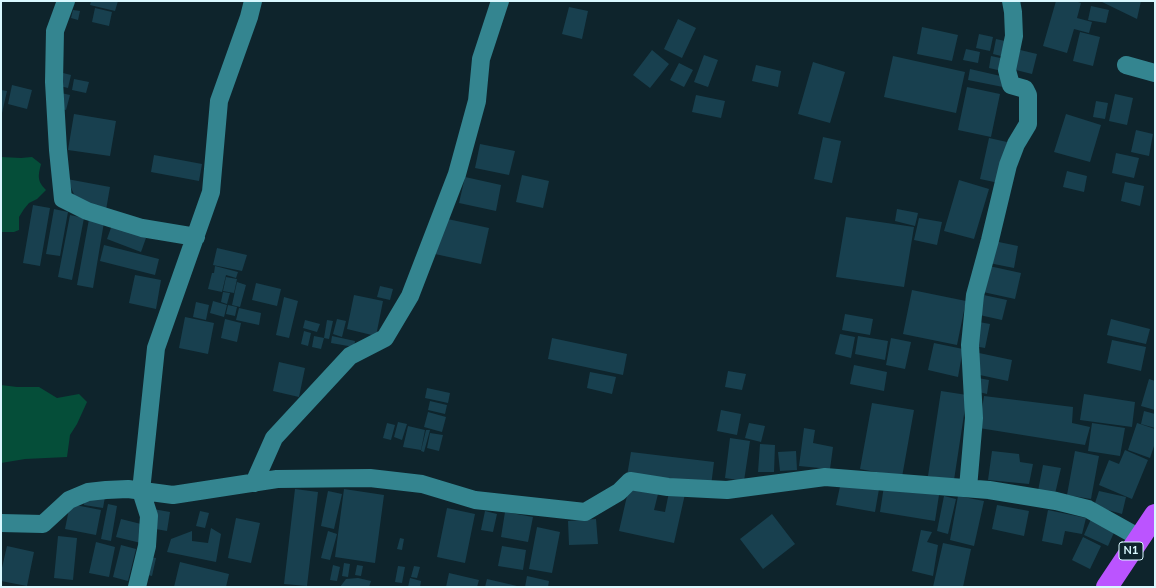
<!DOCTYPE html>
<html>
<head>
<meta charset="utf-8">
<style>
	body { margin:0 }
	#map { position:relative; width:1156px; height:588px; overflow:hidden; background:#0e242c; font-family:Mulish,sans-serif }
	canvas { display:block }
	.frame { position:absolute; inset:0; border:2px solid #d9f8ff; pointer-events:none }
</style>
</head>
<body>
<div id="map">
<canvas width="1156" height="588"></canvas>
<div class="frame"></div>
</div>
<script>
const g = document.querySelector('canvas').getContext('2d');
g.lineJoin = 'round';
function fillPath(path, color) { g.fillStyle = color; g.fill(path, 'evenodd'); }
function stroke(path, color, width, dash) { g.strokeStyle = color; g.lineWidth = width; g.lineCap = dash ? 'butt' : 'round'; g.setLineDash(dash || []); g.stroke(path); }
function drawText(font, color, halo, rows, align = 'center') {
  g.font = font + ' Mulish,sans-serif'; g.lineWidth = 3.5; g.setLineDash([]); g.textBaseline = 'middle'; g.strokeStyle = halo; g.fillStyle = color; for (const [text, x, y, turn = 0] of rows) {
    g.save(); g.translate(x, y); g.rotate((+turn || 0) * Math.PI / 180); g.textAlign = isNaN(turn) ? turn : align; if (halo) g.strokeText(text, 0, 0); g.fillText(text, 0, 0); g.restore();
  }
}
fillPath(new Path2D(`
	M 1,157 L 21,158 L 32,157 L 41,164 C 38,176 37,181 46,190 L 37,199 L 29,203 L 24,209 L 19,217 L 19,230 L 14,232 L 1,232 Z
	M 1,385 L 17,387 L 39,387 L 57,398 L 79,394 L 87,402 L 77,424 L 70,435 L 67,457 L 25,459 L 1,463 Z`), '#054e39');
fillPath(new Path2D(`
	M 91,1 L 118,1 L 115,11 L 90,5 Z
	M 1056,1 L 1075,1 L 1081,3 L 1077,18 L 1092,22 L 1089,33 L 1074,29 L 1067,53 L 1043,46 Z
	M 1100,1 L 1141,1 L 1137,19 Z
	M 1091,6 L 1109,10 L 1106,23 L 1088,20 Z
	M 569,7 L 588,11 L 582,39 L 562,34 Z
	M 95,8 L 112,12 L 109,26 L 92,22 Z
	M 73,10 L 80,11 L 78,20 L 71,18 Z
	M 678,19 L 696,28 L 682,58 L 664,49 Z
	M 922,27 L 958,35 L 952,61 L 917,54 Z
	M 1080,32 L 1100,37 L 1093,66 L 1073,61 Z
	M 979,34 L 993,37 L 990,51 L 976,48 Z
	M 996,39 L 1005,41 L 1001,56 L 993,54 Z
	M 966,49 L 980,52 L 978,63 L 963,60 Z
	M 1016,49 L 1037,54 L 1032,74 L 1012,69 Z
	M 652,50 L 669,64 L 650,88 L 633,75 Z
	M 704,55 L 718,60 L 708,87 L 694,82 Z
	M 893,56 L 965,72 L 956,113 L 884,97 Z
	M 991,56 L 1005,59 L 1002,71 L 989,68 Z
	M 813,62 L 845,72 L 830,123 L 798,114 Z
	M 679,63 L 693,70 L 684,87 L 670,80 Z
	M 756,65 L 781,71 L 778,87 L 752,81 Z
	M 970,69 L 1005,77 L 1003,87 L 968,80 Z
	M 63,73 L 71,75 L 68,88 L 60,86 Z
	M 74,79 L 89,82 L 86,93 L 72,90 Z
	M 12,85 L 32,90 L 27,109 L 8,104 Z
	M 967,87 L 1000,94 L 991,137 L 958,130 Z
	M 1,90 L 7,91 L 2,113 L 1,113 Z
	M 61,93 L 70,95 L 66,110 L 58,108 Z
	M 1115,94 L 1133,98 L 1127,125 L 1109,121 Z
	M 696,95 L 725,101 L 721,118 L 692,112 Z
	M 1096,101 L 1108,103 L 1105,119 L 1093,117 Z
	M 74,114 L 116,121 L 110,156 L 68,150 Z
	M 1066,114 L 1101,125 L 1090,162 L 1054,152 Z
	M 1136,130 L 1153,134 L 1149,156 L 1131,152 Z
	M 823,137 L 841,141 L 832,183 L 814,179 Z
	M 989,138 L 1007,142 L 999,183 L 980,179 Z
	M 480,144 L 515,151 L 509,175 L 475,168 Z
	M 1116,153 L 1139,158 L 1134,178 L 1112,173 Z
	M 154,155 L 202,164 L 199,181 L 151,172 Z
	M 1067,171 L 1087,176 L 1084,192 L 1063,187 Z
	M 522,175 L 549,181 L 543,208 L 516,202 Z
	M 465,177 L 501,185 L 496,211 L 459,203 Z
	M 67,179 L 110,187 L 106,210 L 77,201 Z
	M 959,180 L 989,189 L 974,239 L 944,231 Z
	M 1125,182 L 1144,186 L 1140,206 L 1121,201 Z
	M 33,205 L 50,208 L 40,266 L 23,263 Z
	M 54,209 L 68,212 L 60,256 L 46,254 Z
	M 897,209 L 918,213 L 915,226 L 895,221 Z
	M 70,215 L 84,218 L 72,280 L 58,277 Z
	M 846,217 L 914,227 L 904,287 L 836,277 Z
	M 443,218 L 489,228 L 481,264 L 435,254 Z
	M 919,218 L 942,222 L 937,245 L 914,240 Z
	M 89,219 L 104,222 L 93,288 L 77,285 Z
	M 112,225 L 146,238 L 141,252 L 107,239 Z
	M 994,241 L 1018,246 L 1014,268 L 989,263 Z
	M 104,245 L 159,259 L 155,275 L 100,261 Z
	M 217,248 L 247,255 L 242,271 L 213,265 Z
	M 215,266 L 238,272 L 236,278 L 226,275 L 222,292 L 208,289 L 212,273 L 214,273 Z
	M 989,266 L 1021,273 L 1015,299 L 983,292 Z
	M 135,275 L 161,280 L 156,309 L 129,303 Z
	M 226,277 L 237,279 L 234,293 L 223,291 Z
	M 237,282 L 246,285 L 240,307 L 232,305 Z
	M 256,283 L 281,289 L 277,306 L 252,300 Z
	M 380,286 L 393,289 L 390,300 L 377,297 Z
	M 912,290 L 966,301 L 957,345 L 903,334 Z
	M 223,292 L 230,293 L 227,304 L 221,302 Z
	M 979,294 L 1007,300 L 1002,320 L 975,314 Z
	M 354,295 L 383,301 L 376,336 L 347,329 Z
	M 284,297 L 298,301 L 289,338 L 276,335 Z
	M 213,301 L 227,305 L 224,317 L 210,313 Z
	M 196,302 L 209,305 L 206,320 L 193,317 Z
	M 228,305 L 237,307 L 235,316 L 226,314 Z
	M 239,308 L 261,313 L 259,325 L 236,320 Z
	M 845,314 L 873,319 L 870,335 L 842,330 Z
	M 185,317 L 214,323 L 208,354 L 179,348 Z
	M 225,319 L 241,323 L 237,342 L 221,338 Z
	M 337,319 L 346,321 L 342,337 L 333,334 Z
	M 1111,319 L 1150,329 L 1146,344 L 1107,335 Z
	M 305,320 L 320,324 L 317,332 L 303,328 Z
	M 327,320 L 333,321 L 329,339 L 324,338 Z
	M 979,322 L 990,324 L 985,348 L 974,346 Z
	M 304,331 L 311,333 L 308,346 L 301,344 Z
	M 840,334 L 855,337 L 851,358 L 835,354 Z
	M 314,336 L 324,338 L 321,349 L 312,347 Z
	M 332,336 L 355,341 L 354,347 L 331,343 Z
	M 858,336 L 888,341 L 885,360 L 855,354 Z
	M 552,338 L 627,354 L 623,375 L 548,359 Z
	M 891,338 L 911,342 L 905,369 L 886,365 Z
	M 1112,340 L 1146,347 L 1141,371 L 1107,363 Z
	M 934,343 L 963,349 L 958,377 L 928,370 Z
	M 979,353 L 1012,360 L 1008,381 L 975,374 Z
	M 279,362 L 305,368 L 299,397 L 273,391 Z
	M 854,365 L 887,372 L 884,391 L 850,384 Z
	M 728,371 L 746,374 L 742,390 L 725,387 Z
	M 590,372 L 616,377 L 612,394 L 587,388 Z
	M 978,378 L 989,380 L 987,394 L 975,391 Z
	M 1149,379 L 1155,381 L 1155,410 L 1141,406 Z
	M 427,388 L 450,393 L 448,403 L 425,398 Z
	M 941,391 L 967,395 L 954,480 L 928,476 Z
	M 1084,394 L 1135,402 L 1132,427 L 1080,420 Z
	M 984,396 L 1073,407 L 1072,423 L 1090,427 L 1085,445 L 979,428 Z
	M 430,401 L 447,405 L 445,414 L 428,410 Z
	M 872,403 L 914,410 L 902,477 L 860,469 Z
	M 721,410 L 741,414 L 737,435 L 717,431 Z
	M 1144,411 L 1155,414 L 1155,428 L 1141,424 Z
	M 428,412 L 446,417 L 442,432 L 424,427 Z
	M 398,422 L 407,424 L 402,440 L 394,437 Z
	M 387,423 L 395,425 L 391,440 L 383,438 Z
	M 749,423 L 765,426 L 761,442 L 745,438 Z
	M 1092,423 L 1125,428 L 1120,456 L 1088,451 Z
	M 1137,423 L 1155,429 L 1155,443 L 1150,458 L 1128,450 Z
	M 408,426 L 425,430 L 421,450 L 403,447 Z
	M 804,428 L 815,430 L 813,443 L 833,447 L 830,469 L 799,466 Z
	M 426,430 L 430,430 L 424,452 L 421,451 Z
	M 430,433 L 443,435 L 439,451 L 427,448 Z
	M 730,438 L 750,441 L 744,481 L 725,478 Z
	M 760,444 L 775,445 L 774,472 L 758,472 Z
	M 1125,450 L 1148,460 L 1132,499 L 1099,485 L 1109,460 L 1119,464 Z
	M 796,451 L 797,470 L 780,471 L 778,452 Z
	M 992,451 L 1019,454 L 1020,462 L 1033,464 L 1029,484 L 988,480 Z
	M 1075,451 L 1099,456 L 1091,499 L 1067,495 Z
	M 631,452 L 714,462 L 711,486 L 627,476 Z
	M 1043,465 L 1061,468 L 1055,494 L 1038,491 Z
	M 841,482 L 879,489 L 875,512 L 836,505 Z
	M 884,486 L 939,495 L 935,521 L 880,512 Z
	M 629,487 L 658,494 L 654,510 L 665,512 L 669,492 L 685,494 L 674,543 L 619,531 Z
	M 295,489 L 318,492 L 307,586 L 284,584 Z
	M 344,489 L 384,495 L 375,563 L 335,557 Z
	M 328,491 L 342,494 L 334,529 L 321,526 Z
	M 1099,491 L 1126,497 L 1122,514 L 1094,506 Z
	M 85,494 L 105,497 L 103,508 L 84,505 Z
	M 944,496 L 956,499 L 948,534 L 937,531 Z
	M 958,496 L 984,501 L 974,546 L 950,540 Z
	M 70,504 L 101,510 L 96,535 L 65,529 Z
	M 108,504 L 117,506 L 111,541 L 101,539 Z
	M 997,505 L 1029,511 L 1024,536 L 992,529 Z
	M 447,508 L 475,514 L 465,563 L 437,557 Z
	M 153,509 L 170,512 L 167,531 L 150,528 Z
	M 1048,510 L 1086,518 L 1082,534 L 1065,531 L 1062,545 L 1042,541 Z
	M 200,511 L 209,513 L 205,528 L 196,526 Z
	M 485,511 L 497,514 L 493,532 L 481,530 Z
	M 505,512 L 533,517 L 528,542 L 501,537 Z
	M 772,514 L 795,544 L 763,569 L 740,539 Z
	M 236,518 L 260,523 L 251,563 L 228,558 Z
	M 121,519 L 145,525 L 141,543 L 116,537 Z
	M 596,519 L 598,544 L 569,545 L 568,521 Z
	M 1091,519 L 1116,528 L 1108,546 L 1084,535 Z
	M 537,527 L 560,532 L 552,573 L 529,569 Z
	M 211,528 L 221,534 L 216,562 L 167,552 L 171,539 L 192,531 L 192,541 L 208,543 Z
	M 921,530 L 932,532 L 927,542 L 938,545 L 933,576 L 912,571 Z
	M 328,531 L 337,534 L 330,560 L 321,558 Z
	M 58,536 L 77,538 L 73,580 L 54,578 Z
	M 1083,537 L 1101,546 L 1090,569 L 1072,560 Z
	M 400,538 L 404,539 L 402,550 L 397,549 Z
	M 96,542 L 115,547 L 109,577 L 89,573 Z
	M 943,543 L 971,549 L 963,587 L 933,587 Z
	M 121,545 L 136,549 L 128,581 L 113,577 Z
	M 7,546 L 34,552 L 27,586 L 1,581 L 1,572 Z
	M 502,546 L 526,550 L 523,570 L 498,566 Z
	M 147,557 L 156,558 L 152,576 L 143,574 Z
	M 180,562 L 229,574 L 226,587 L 174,587 Z
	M 344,563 L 350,564 L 348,577 L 342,576 Z
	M 333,565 L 340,567 L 337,581 L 330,580 Z
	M 357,565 L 363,566 L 361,576 L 355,575 Z
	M 398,566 L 405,567 L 402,583 L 395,582 Z
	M 414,566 L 420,567 L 417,578 L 411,577 Z
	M 449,573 L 479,580 L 477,587 L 446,587 Z
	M 527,576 L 549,581 L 548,587 L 525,587 Z
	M 358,578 L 371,581 L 369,587 L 340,587 L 346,579 Z
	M 410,578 L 421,581 L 420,587 L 408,587 Z
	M 487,579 L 517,586 L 517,587 L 485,587 Z`), '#18404f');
stroke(new Path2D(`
	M 66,1 L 55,31 L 54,82 L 58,150 L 63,199 L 87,211 L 142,228 L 196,237
	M 1126,65 L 1155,73
	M 254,483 L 274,438 L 350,356 L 385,338 L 410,296 L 457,174 L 477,101 L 481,59 L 500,1
	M 968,488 L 974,418 L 970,345 L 975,295 L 990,240 L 1008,165 L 1016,144 L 1028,124 L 1028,95 L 1025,89 L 1011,85 L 1007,70 L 1014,36 L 1013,12 L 1011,1
	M 1,523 L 43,524 L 69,500 L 88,492 L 106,490 L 128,489 L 173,495 L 277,479 L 370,478 L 422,484 L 475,500 L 585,512 L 619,492 L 630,481 L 668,487 L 727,490 L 825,477 L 989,490 L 1056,501 L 1088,509 L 1140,538
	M 137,587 L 147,546 L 149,516 L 141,491 L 156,348 L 211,192 L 219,101 L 249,17 L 253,1`), '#348590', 18);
stroke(new Path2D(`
	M 1107,587 L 1155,515`), '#bb54ff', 22);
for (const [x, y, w] of [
	[1131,551,24]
]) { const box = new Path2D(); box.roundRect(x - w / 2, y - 9, w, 18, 3); g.fillStyle = '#0e242c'; g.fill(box); stroke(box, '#d9f8ff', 1); }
drawText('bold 11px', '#d9f8ff', null, [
	["N1",1131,551]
]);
</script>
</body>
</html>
